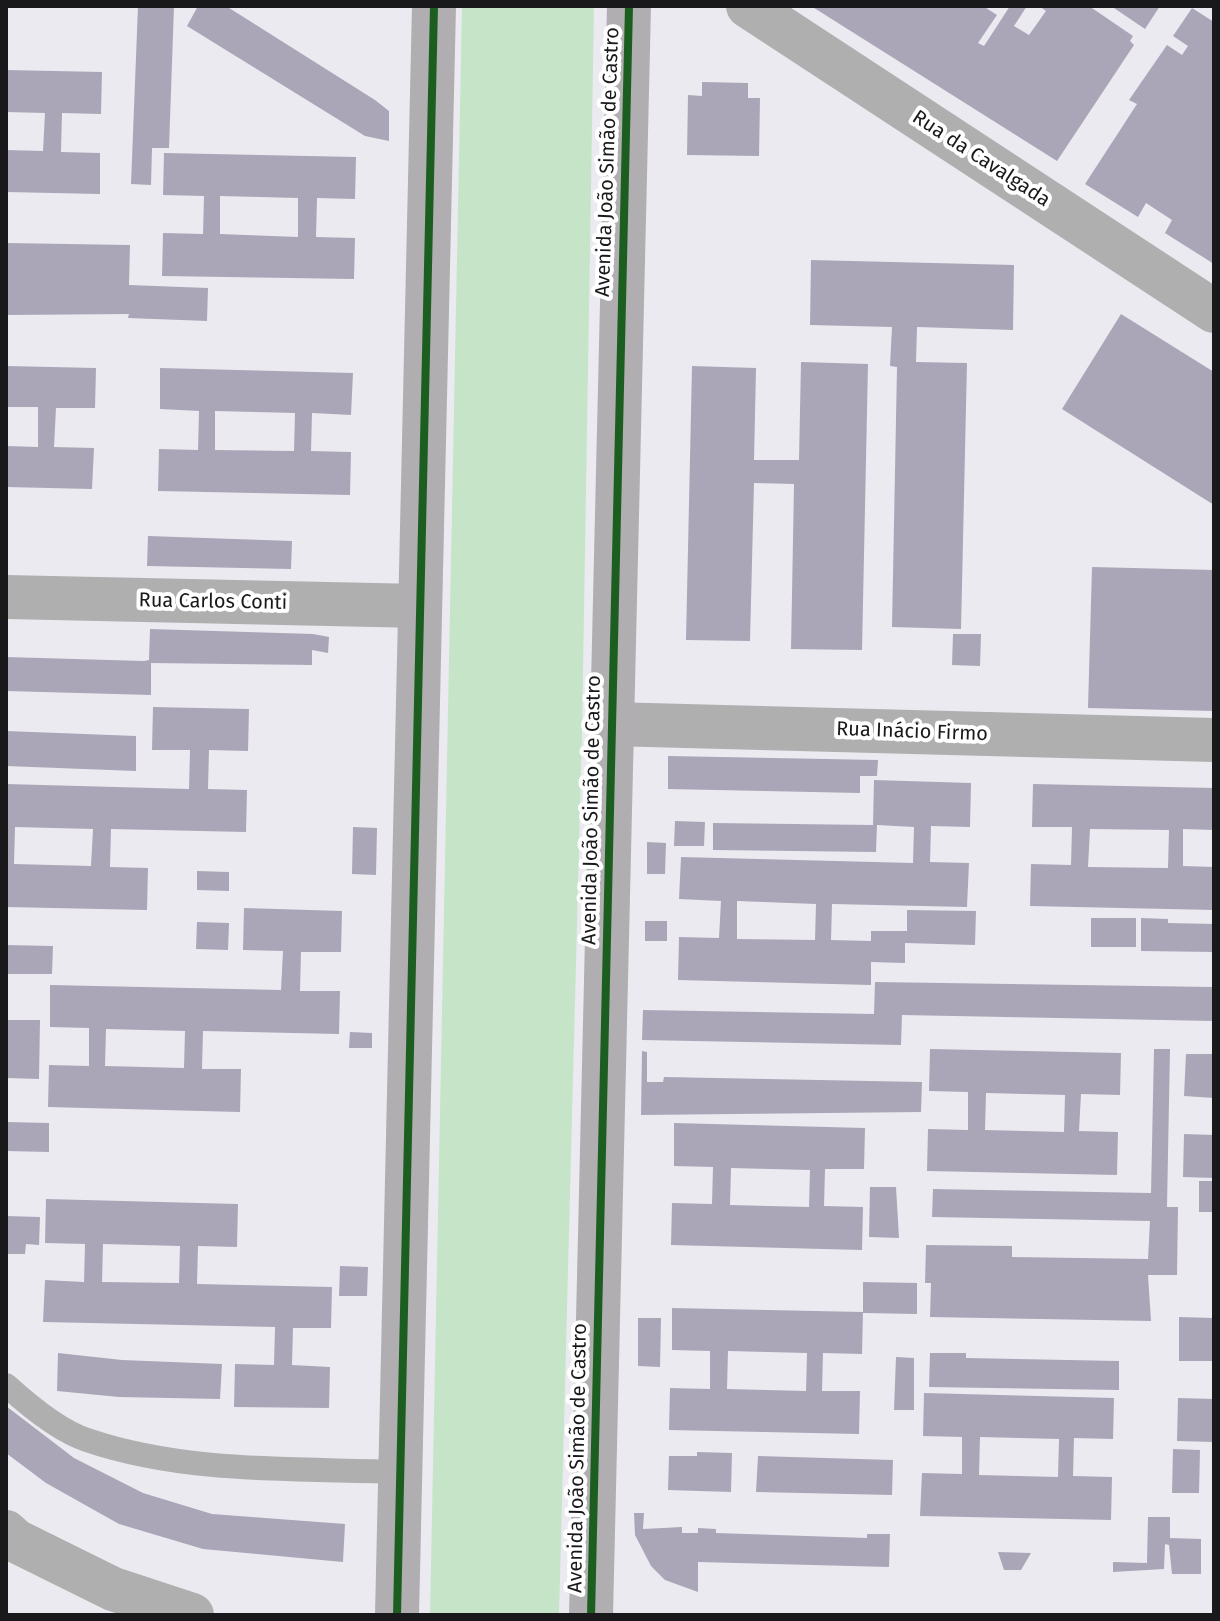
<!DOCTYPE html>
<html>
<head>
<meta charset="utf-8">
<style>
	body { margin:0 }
	#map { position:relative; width:1220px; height:1621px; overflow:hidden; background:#ebeaf0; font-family:"Fira Sans",sans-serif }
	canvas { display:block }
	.frame { position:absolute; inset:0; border:8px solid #19191c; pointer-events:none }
</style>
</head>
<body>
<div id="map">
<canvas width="1220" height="1621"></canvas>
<div class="frame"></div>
</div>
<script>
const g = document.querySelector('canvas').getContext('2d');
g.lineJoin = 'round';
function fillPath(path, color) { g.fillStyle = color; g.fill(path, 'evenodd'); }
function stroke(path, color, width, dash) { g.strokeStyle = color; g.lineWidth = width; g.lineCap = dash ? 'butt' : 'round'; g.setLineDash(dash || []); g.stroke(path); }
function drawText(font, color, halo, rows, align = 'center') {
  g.font = font + ' "Fira Sans",sans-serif'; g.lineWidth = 8; g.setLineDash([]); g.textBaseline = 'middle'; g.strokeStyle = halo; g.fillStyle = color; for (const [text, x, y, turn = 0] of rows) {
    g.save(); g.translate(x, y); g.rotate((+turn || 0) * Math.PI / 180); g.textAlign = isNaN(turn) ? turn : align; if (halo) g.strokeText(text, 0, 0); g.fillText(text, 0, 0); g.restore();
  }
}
fillPath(new Path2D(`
	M 462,6 L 594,6 L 582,733 L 559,1615 L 430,1615 Z`), '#c6e5c8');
fillPath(new Path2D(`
	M 138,6 L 174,6 L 169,148 L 152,148 L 151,185 L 131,184 Z
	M 198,6 L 226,6 L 375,100 L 389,111 L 389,141 L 365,136 L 187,26 Z
	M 811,6 L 983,6 L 997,15 L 978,43 L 984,46 L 1010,6 L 1027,6 L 1014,26 L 1029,35 L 1046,11 L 1039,6 L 1089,6 L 1133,36 L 1130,41 L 1134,45 L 1057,161 Z
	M 1111,6 L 1160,6 L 1145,29 Z
	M 1192,8 L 1214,22 L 1214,264 L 1165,233 L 1172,220 L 1146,203 L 1138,217 L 1085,184 L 1137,104 L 1129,100 L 1167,45 L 1182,55 L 1188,46 L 1173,36 Z
	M 6,70 L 102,72 L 101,114 L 62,113 L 61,152 L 100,153 L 100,194 L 6,192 L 6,150 L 43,151 L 45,113 L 6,112 Z
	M 702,82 L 748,83 L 748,98 L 760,98 L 759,156 L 687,155 L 688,95 L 702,96 Z
	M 164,153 L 356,157 L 355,199 L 317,198 L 316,237 L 355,238 L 354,279 L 162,276 L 163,233 L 203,234 L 204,196 L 163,195 ZM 220,196 L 298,198 L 298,237 L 220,234 Z
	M 6,243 L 130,245 L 129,285 L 208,288 L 207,321 L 128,318 L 129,314 L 6,315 Z
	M 811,260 L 1014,265 L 1013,330 L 917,327 L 916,362 L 967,363 L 961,629 L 892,627 L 897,367 L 890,366 L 892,327 L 810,325 Z
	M 1121,314 L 1214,372 L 1214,505 L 1062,409 Z
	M 801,362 L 868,364 L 862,650 L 791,649 L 794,484 L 754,483 L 750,641 L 686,640 L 692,366 L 756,368 L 754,460 L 799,460 Z
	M 6,366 L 96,368 L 95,408 L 56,408 L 54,447 L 94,448 L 92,489 L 6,487 L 6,446 L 38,447 L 38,407 L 6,407 Z
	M 160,368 L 353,373 L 351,415 L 312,413 L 311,451 L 351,452 L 350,495 L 158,491 L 159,449 L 198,450 L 199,411 L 160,409 ZM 215,411 L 295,413 L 294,451 L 215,450 Z
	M 148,536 L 292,541 L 291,569 L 147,566 Z
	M 1092,567 L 1214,570 L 1214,711 L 1088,708 Z
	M 150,629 L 313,634 L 329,637 L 328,653 L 312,650 L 312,665 L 151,663 L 151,695 L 6,691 L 6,657 L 144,661 L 149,660 Z
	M 953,634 L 981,634 L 980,666 L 952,665 Z
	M 153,707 L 249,709 L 248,751 L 209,750 L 208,789 L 247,790 L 246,832 L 111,829 L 110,867 L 148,868 L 147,910 L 6,907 L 6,784 L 189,789 L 190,750 L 152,750 ZM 15,827 L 93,829 L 91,866 L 14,864 Z
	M 6,731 L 136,736 L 136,771 L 6,766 Z
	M 668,756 L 878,760 L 877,776 L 860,776 L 860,793 L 668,789 Z
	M 874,780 L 971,783 L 970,827 L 931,826 L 930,862 L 969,863 L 967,907 L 832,904 L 831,940 L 871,941 L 871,931 L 907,931 L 907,910 L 976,911 L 975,945 L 905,943 L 905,963 L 871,962 L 871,985 L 678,980 L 679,937 L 719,938 L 721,901 L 679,899 L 681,857 L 913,863 L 914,827 L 877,825 L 876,852 L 713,850 L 713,823 L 873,825 ZM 737,901 L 816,904 L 815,940 L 737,939 Z
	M 1033,784 L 1214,788 L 1214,830 L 1183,829 L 1183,866 L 1214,867 L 1214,910 L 1030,906 L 1031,864 L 1071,865 L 1072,827 L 1032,827 ZM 1090,829 L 1169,830 L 1168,868 L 1088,867 Z
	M 675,821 L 705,822 L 704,846 L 674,846 Z
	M 353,827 L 377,828 L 376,875 L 352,874 Z
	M 647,842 L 666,843 L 665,874 L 647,874 Z
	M 197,871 L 229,872 L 229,891 L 197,890 Z
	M 244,908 L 342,911 L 341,952 L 301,952 L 300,991 L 340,991 L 339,1034 L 203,1031 L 202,1069 L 241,1069 L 240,1112 L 48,1107 L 49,1065 L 89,1066 L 89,1028 L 50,1027 L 50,985 L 281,990 L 283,951 L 243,950 ZM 106,1029 L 185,1031 L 184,1068 L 105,1066 Z
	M 1091,918 L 1136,918 L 1136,947 L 1091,947 Z
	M 1141,918 L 1168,919 L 1168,923 L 1214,924 L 1214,952 L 1141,951 Z
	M 645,921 L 667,921 L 667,941 L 645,941 Z
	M 197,922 L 229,923 L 228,950 L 196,949 Z
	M 6,945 L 53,946 L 52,974 L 6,974 Z
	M 875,982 L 1214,987 L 1214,1021 L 902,1015 L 901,1045 L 642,1040 L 643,1010 L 874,1014 Z
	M 6,1020 L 40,1020 L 39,1079 L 6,1078 Z
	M 350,1032 L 372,1033 L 372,1048 L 349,1048 Z
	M 930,1049 L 1121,1053 L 1120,1095 L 1081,1094 L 1079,1131 L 1118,1132 L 1117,1175 L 927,1171 L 928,1129 L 968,1130 L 968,1092 L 929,1091 ZM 986,1093 L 1065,1095 L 1064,1132 L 985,1130 Z
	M 1154,1049 L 1170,1049 L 1167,1207 L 1178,1207 L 1177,1275 L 1148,1275 L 1151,1321 L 930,1317 L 931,1283 L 925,1283 L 926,1245 L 1012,1246 L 1012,1257 L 1148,1259 L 1150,1221 L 932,1217 L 933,1189 L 1151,1193 Z
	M 642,1051 L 647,1052 L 647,1082 L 663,1082 L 664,1077 L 922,1082 L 921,1112 L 641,1115 Z
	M 1186,1054 L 1214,1054 L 1214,1098 L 1184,1096 Z
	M 6,1122 L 49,1123 L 49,1152 L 6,1151 Z
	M 674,1123 L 865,1128 L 864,1169 L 825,1169 L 824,1206 L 863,1207 L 862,1250 L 671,1245 L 672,1203 L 712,1204 L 713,1167 L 674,1166 ZM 731,1168 L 810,1170 L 809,1207 L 730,1205 Z
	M 1184,1134 L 1214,1135 L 1214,1178 L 1183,1177 Z
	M 1199,1181 L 1214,1181 L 1214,1212 L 1199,1212 Z
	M 870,1187 L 896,1187 L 899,1238 L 869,1237 Z
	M 46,1199 L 238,1204 L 237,1247 L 198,1246 L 197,1284 L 332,1287 L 331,1328 L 293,1328 L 292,1365 L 330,1367 L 329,1408 L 234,1407 L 235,1364 L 274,1365 L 275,1327 L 43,1322 L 45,1280 L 84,1282 L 85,1244 L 45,1243 ZM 103,1244 L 180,1246 L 179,1283 L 102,1282 Z
	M 6,1216 L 40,1217 L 39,1245 L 26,1244 L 25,1254 L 6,1254 Z
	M 340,1266 L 368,1267 L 367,1296 L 339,1296 Z
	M 863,1282 L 917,1283 L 917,1314 L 863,1313 Z
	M 672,1308 L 863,1312 L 862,1354 L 823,1353 L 822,1391 L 860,1391 L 859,1434 L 669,1430 L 670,1388 L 710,1389 L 710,1351 L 672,1350 ZM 728,1351 L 807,1353 L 806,1391 L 727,1389 Z
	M 1179,1317 L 1214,1318 L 1214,1361 L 1179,1361 Z
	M 638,1318 L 661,1318 L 660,1367 L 638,1366 Z
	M 58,1353 L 122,1360 L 222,1364 L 220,1399 L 119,1397 L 57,1391 Z
	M 930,1353 L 966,1353 L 966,1358 L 1119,1361 L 1119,1390 L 929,1387 Z
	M 896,1357 L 914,1358 L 914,1410 L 894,1410 Z
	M 924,1393 L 1114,1398 L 1113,1439 L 1074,1438 L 1073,1476 L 1112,1477 L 1111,1520 L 920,1516 L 922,1473 L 962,1474 L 962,1437 L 923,1436 ZM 980,1437 L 1059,1439 L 1058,1477 L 979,1475 Z
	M 1178,1398 L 1214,1399 L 1214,1442 L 1177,1441 Z
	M 6,1406 L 74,1458 L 143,1493 L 212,1514 L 345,1524 L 343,1562 L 203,1549 L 119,1524 L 46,1483 L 6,1453 Z
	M 1173,1449 L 1200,1450 L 1199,1493 L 1172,1493 Z
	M 697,1452 L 732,1453 L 731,1492 L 668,1490 L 669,1456 L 697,1456 Z
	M 758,1456 L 893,1460 L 892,1495 L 756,1492 Z
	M 634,1513 L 644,1513 L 643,1529 L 682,1527 L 682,1533 L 698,1533 L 698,1528 L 716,1529 L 716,1533 L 867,1538 L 867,1534 L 890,1534 L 889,1567 L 698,1562 L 698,1592 L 665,1580 L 651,1566 L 635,1535 Z
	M 1148,1517 L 1170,1517 L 1170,1538 L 1201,1539 L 1201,1574 L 1172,1574 L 1169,1545 L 1165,1544 L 1164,1569 L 1113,1572 L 1113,1562 L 1147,1563 Z
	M 998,1552 L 1031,1553 L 1021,1570 L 1004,1570 Z`), '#aaa6b8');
stroke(new Path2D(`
	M 6,1385 C 28,1405 59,1431 87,1440 C 187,1474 297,1468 400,1472`), '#b0afb0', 24);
stroke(new Path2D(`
	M 748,6 L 1214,311
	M 6,597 L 420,606
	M 610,724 L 1214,740
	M 6,1532 L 16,1541 L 113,1589 L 192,1615`), '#b0afb0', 44);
stroke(new Path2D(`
	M 397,1615 L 434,6
	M 591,1615 L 629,6`), '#b0aeb0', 44);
stroke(new Path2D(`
	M 397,1615 L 434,6
	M 591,1615 L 629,6`), '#1b5e20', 8);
drawText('20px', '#19191c', '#fff', [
	["Rua da Cavalgada",981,159,33],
	["Avenida João Simão de Castro",608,162,-88],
	["Rua Carlos Conti",213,602,1],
	["Rua Inácio Firmo",912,732,2],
	["Avenida João Simão de Castro",592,810,-89],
	["Avenida João Simão de Castro",578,1458,-89]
]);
</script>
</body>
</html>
